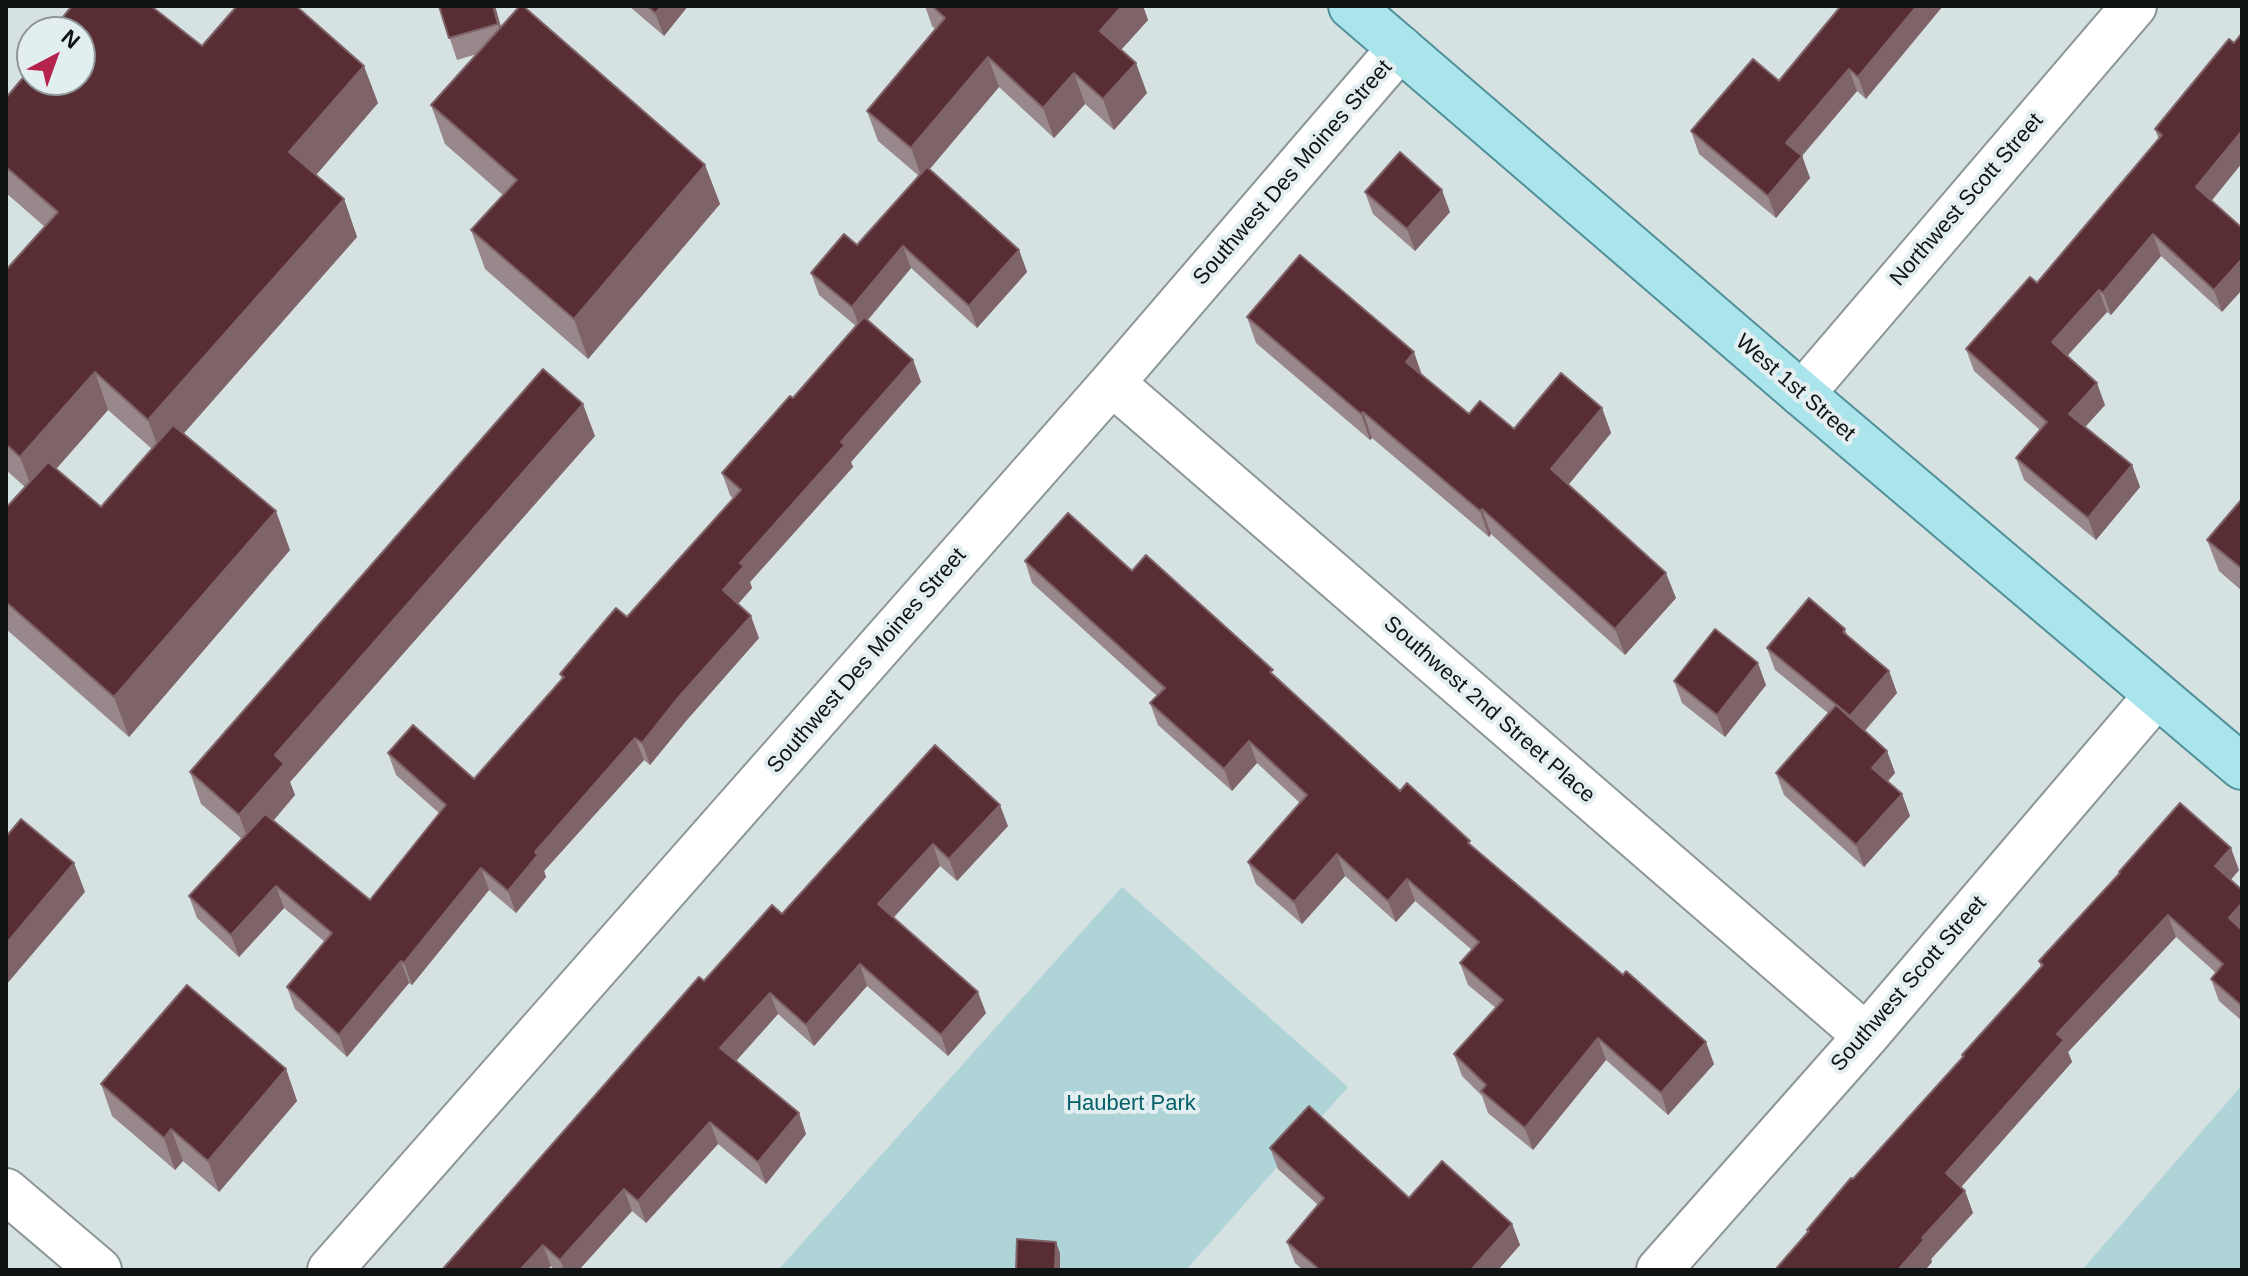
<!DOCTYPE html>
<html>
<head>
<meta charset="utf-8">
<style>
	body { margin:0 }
	#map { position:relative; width:2248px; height:1276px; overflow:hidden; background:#d6e1e2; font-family:Arial,sans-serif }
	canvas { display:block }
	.frame { position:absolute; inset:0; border:8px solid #0f1313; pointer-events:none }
	.north { position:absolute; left:16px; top:16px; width:80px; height:80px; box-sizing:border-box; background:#e3eef0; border:2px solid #8e9698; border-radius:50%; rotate:41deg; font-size:22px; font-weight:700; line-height:32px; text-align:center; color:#0f1313 }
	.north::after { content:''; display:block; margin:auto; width:28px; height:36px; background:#b4234b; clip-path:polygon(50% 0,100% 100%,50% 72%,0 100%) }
</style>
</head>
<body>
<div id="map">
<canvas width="2248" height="1276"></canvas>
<div class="frame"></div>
<div class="north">N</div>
</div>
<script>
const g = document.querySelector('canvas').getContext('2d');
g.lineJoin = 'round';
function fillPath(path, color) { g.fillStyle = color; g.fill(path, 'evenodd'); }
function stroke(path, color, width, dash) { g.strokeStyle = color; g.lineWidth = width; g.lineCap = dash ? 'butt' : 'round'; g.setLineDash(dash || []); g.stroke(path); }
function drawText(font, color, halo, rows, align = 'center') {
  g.font = font + ' Arial,sans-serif'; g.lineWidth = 8; g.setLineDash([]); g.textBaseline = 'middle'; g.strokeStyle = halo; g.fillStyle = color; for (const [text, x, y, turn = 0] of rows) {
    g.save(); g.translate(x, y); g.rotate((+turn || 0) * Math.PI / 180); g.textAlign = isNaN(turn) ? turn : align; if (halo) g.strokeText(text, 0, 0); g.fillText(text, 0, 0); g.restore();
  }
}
fillPath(new Path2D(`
	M 1122,887 L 1348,1087 L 1186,1270 L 778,1270 Z
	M 2242,1085 L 2242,1270 L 2082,1270 Z`), '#aed4d8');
const minor = new Path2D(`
	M 1112,383 L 1866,1036
	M 1802,394 L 2134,6
	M 6,1191 L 99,1270
	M 330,1270 L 1112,383 L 1400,48
	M 1659,1270 L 1866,1036 L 2156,696`);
const major = new Path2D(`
	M 1351,6 L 1802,394 L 2242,767`);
stroke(minor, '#8c9697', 48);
stroke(major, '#509098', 48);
stroke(minor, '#fff', 44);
stroke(major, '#abe5ec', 44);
fillPath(new Path2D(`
	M 439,6 L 495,6 L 501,27 L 705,165 L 720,204 L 588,359 L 485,269 L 471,230 L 503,195 L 445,144 L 431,105 L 477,54 L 457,60 Z
	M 629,6 L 688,6 L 664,36 Z
	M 925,6 L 1143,6 L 1148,20 L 1121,50 L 1147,93 L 1114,130 L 1085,104 L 1054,138 L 999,87 L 929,170 L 1019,250 L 1027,272 L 977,328 L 911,268 L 868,320 L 913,360 L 921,382 L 851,462 L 853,467 L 750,582 L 752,588 L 738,604 L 759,638 L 686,721 L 650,765 L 644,760 L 544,871 L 546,877 L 516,913 L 489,890 L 412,985 L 409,983 L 347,1057 L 295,1009 L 287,987 L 325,942 L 284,908 L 239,957 L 197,918 L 189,896 L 242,839 L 201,804 L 190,772 L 595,436 L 290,782 L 295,795 L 273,821 L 370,900 L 439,813 L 396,775 L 388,753 L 474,779 L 562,679 L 560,674 L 627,617 L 733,499 L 730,495 L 722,473 L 793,398 L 856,326 L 819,295 L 811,273 L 857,245 L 919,176 L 878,141 L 867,111 L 935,29 L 932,26 Z
	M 1841,6 L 1866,99 L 1857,91 L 1802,156 L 1810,178 L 1776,218 L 1699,154 L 1691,131 L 1779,81 Z
	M 54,28 L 202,46 L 378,103 L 316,175 L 344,199 L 357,237 L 184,433 L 290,550 L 129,737 L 6,629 L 6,508 L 25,487 L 6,470 L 6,271 L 45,227 L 6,193 L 6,98 L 80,32 L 55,32 ZM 108,410 L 152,449 L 101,507 L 56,469 Z
	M 2155,129 L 2242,163 L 2211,200 L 2222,312 L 2161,256 L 2111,315 L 2107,312 L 2067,356 L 2105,405 L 2085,427 L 2132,465 L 2140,487 L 2096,540 L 2024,480 L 2016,458 L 2040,430 L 1974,371 L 1966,349 L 2037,283 L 2159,140 Z
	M 1365,192 L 1450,212 L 1415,251 L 1373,214 Z
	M 1247,317 L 1423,376 L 1469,414 L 1514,429 L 1602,408 L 1611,433 L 1568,485 L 1676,598 L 1625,655 L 1491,534 L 1489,537 L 1372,438 L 1370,440 L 1256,343 Z
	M 2242,499 L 2242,591 L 2219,571 L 2207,540 Z
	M 1025,561 L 1132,571 L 1275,677 L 1400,791 L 1471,845 L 1714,1064 L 1668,1115 L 1606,1060 L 1533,1150 L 1488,1113 L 1482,1096 L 1462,1076 L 1454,1054 L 1496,1008 L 1468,985 L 1460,963 L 1472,950 L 1415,901 L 1396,922 L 1345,876 L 1302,924 L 1256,884 L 1248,862 L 1300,803 L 1257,763 L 1232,791 L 1158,725 L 1150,703 L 1157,696 L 1032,583 Z
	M 1845,629 L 1847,635 L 1889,671 L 1897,693 L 1865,731 L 1887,751 L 1895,773 L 1888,781 L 1902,794 L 1910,816 L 1864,867 L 1784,795 L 1776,773 L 1828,713 L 1775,670 L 1767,648 Z
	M 1674,681 L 1766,685 L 1725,737 L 1682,703 Z
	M 935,745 L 1008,826 L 957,881 L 940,866 L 893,918 L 986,1013 L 948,1056 L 867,986 L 814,1046 L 778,1014 L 736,1061 L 799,1113 L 806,1134 L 766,1184 L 718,1144 L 646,1223 L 632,1211 L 579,1270 L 554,1270 L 551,1266 L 547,1270 L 442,1270 L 704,981 L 782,914 Z
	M 2239,870 L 2231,880 L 2242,890 L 2242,1021 L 2219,1001 L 2211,979 L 2216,973 L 2176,937 L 2068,1052 L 2072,1062 L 1961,1187 L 1965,1191 L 1973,1213 L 1931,1259 L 1932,1262 L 1925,1270 L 1775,1270 L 1808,1232 L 1807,1230 L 1963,1057 L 1962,1055 L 2041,967 L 2039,961 L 2120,874 L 2119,872 Z
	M 286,1069 L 297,1101 L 219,1192 L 183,1161 L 175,1170 L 112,1116 L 101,1084 Z
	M 1270,1148 L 1409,1198 L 1512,1224 L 1520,1245 L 1498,1270 L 1303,1270 L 1295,1263 L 1287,1242 L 1318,1205 L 1278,1169 Z`), '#98878b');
fillPath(new Path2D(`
	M 493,6 L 495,6 L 506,46 L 498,24 Z
	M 662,6 L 688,6 L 664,36 L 655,13 Z
	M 1122,6 L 1143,6 L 1148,20 L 1111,61 L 1100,31 Z
	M 1917,6 L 1943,6 L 1866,99 L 1858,77 Z
	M 988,57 L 999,87 L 922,178 L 911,148 Z
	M 1136,63 L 1147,93 L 1114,130 L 1103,99 Z
	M 364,66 L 378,103 L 303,190 L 289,152 Z
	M 1849,69 L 1857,91 L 1794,165 L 1786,143 Z
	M 1074,73 L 1085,104 L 1054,138 L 1043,108 Z
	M 2242,131 L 2242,163 L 2205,209 L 2196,187 Z
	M 1802,156 L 1810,178 L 1776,218 L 1768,196 Z
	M 705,165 L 720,204 L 588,359 L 574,319 Z
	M 1442,190 L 1450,212 L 1415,251 L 1407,229 Z
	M 344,199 L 357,237 L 162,458 L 148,420 Z
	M 2153,234 L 2161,256 L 2111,315 L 2103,293 Z
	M 903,246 L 911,268 L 860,329 L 852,307 Z
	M 1019,250 L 1027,272 L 977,328 L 969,306 Z
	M 2242,259 L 2242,290 L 2222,312 L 2214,290 Z
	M 2099,290 L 2107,312 L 2060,364 L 2052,342 Z
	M 1414,352 L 1423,378 L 1406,362 Z
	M 913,360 L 921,382 L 851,462 L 853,467 L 750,582 L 752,588 L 731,612 L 723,590 L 740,563 L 841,442 Z
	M 95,372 L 108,410 L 34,494 L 20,457 Z
	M 2097,383 L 2105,405 L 2077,436 L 2069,414 Z
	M 583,404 L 595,436 L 290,782 L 295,795 L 251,847 L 239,815 L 275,755 Z
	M 1602,408 L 1611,433 L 1560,495 L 1551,469 Z
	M 1363,412 L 1372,438 L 1370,440 L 1361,414 Z
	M 2132,465 L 2140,487 L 2096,540 L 2088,518 Z
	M 1482,509 L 1491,534 L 1489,537 L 1480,511 Z
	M 276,511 L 290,550 L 129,737 L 114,697 Z
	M 1666,573 L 1676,598 L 1625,655 L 1615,629 Z
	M 751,616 L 759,638 L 686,721 L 650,765 L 642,743 L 677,699 Z
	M 1758,663 L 1766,685 L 1725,737 L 1717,715 Z
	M 1889,671 L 1897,693 L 1858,738 L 1850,716 Z
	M 635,738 L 644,760 L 544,871 L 546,877 L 516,913 L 508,891 L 535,852 Z
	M 1249,741 L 1257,763 L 1232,791 L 1224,769 Z
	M 1887,751 L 1895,773 L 1880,790 L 1872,768 Z
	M 1902,794 L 1910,816 L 1864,867 L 1856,845 Z
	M 1000,805 L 1008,826 L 957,881 L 949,859 Z
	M 933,844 L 940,866 L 886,926 L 878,904 Z
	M 2231,848 L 2239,870 L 2223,888 L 2215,866 Z
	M 1337,854 L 1345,876 L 1302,924 L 1294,902 Z
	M 74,863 L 85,892 L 6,985 L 6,944 Z
	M 481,868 L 489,890 L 412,985 L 404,963 Z
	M 1407,879 L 1415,901 L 1396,922 L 1388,901 Z
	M 276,886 L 284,908 L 239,957 L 231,935 Z
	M 2242,903 L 2242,934 L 2229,918 Z
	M 2168,915 L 2176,937 L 2068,1052 L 2072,1062 L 1954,1195 L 1946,1173 L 2057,1034 Z
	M 401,961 L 409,983 L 347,1057 L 339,1035 Z
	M 860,964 L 867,986 L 814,1046 L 806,1025 Z
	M 978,992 L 986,1013 L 948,1056 L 941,1035 Z
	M 770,993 L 778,1014 L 728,1070 L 720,1048 Z
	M 1598,1038 L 1606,1060 L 1533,1150 L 1525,1128 Z
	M 1706,1042 L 1714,1064 L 1668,1115 L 1661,1093 Z
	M 286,1069 L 297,1101 L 219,1192 L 208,1161 Z
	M 799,1113 L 806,1134 L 766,1184 L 758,1162 Z
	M 710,1122 L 718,1144 L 646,1223 L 638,1201 Z
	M 171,1129 L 183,1161 L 175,1170 L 164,1138 Z
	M 624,1189 L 632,1211 L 579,1270 L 564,1270 L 560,1260 Z
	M 1965,1191 L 1973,1213 L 1931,1259 L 1932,1262 L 1925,1270 L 1898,1270 L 1922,1238 Z
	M 1512,1224 L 1520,1245 L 1498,1270 L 1471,1270 Z
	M 1056,1242 L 1060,1253 L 1060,1270 L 1055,1270 Z
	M 543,1245 L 551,1266 L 547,1270 L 520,1270 Z`), '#7e6368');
const building = new Path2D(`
	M 72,6 L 151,6 L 202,46 L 237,6 L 296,6 L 364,66 L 289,152 L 344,199 L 148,420 L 95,372 L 20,457 L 6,444 L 6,270 L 58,212 L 6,167 L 6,98 L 32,67 L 32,80 L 80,80 L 80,32 L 59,32 L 54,28 Z
	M 439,6 L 493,6 L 498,24 L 449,38 Z
	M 520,6 L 523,6 L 705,165 L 574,319 L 471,230 L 517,180 L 431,105 Z
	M 647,6 L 662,6 L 655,13 Z
	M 932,6 L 1122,6 L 1100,31 L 1136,63 L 1103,99 L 1074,73 L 1043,108 L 988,57 L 911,148 L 867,111 L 945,18 Z
	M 1841,6 L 1917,6 L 1858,77 L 1849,69 L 1786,143 L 1802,156 L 1768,196 L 1691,131 L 1753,59 L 1779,81 Z
	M 2242,33 L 2242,131 L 2196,187 L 2242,228 L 2242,259 L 2214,290 L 2153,234 L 2103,293 L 2099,290 L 2052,342 L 2097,383 L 2069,414 L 2132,465 L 2088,518 L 2016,458 L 2047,422 L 1966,349 L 2030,277 L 2037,283 L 2162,135 L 2155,129 L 2229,39 L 2234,43 Z
	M 1400,152 L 1442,190 L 1407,229 L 1365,192 Z
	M 927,167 L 1019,250 L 969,306 L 903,246 L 852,307 L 811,273 L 844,234 L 857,245 Z
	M 1300,255 L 1414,352 L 1406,362 L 1469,414 L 1480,401 L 1514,429 L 1561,373 L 1602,408 L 1551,469 L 1666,573 L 1615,629 L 1482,509 L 1480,511 L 1363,412 L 1361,414 L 1247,317 Z
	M 864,317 L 913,360 L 841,442 L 845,445 L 740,563 L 744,566 L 723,590 L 751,616 L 677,699 L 642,743 L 635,738 L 535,852 L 538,855 L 508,891 L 481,868 L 404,963 L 401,961 L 339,1035 L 287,987 L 332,933 L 276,886 L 231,935 L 189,896 L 265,814 L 370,900 L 446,805 L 388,753 L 413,725 L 474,779 L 564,677 L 560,674 L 616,608 L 627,617 L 741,490 L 722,473 L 790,396 L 793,398 Z
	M 543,369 L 583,404 L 275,755 L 284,764 L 239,815 L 190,772 Z
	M 173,425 L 276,511 L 114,697 L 6,602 L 6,508 L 48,462 L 101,507 Z
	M 2242,499 L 2242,569 L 2207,540 Z
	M 1068,513 L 1132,571 L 1146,555 L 1273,670 L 1270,672 L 1400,791 L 1407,783 L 1470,841 L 1468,843 L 1623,975 L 1626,971 L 1706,1042 L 1661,1093 L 1598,1038 L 1525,1128 L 1481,1091 L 1486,1085 L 1454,1054 L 1503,1000 L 1460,963 L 1479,942 L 1407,879 L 1388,901 L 1337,854 L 1294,902 L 1248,862 L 1307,795 L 1249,741 L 1224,769 L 1150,703 L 1165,688 L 1025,561 Z
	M 1809,598 L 1845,629 L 1843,632 L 1889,671 L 1850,716 L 1767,648 Z
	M 1715,629 L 1758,663 L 1717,715 L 1674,681 Z
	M 1836,705 L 1887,751 L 1872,768 L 1902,794 L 1856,845 L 1776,773 Z
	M 935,745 L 1000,805 L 949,859 L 933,844 L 878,904 L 978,992 L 941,1035 L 860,964 L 806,1025 L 770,993 L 720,1048 L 799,1113 L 758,1162 L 710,1122 L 638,1201 L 624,1189 L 560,1260 L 543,1245 L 520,1270 L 442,1270 L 699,977 L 704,981 L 772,905 L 782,914 Z
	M 2180,803 L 2231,848 L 2215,866 L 2242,890 L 2242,903 L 2229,918 L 2242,930 L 2242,1006 L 2211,979 L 2223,964 L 2168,915 L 2057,1034 L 2064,1040 L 1946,1173 L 1965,1191 L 1922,1238 L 1924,1240 L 1898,1270 L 1775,1270 L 1809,1231 L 1807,1230 L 1851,1178 L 1853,1179 L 1964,1056 L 1962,1055 L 2043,965 L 2039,961 L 2120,873 L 2119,872 Z
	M 21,819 L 74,863 L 6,944 L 6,837 Z
	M 187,985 L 286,1069 L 208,1161 L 171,1129 L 164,1138 L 101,1084 Z
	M 1309,1106 L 1409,1198 L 1442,1161 L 1512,1224 L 1471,1270 L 1320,1270 L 1287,1242 L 1324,1198 L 1270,1148 Z
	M 1017,1239 L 1056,1242 L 1055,1270 L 1016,1270 Z`);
fillPath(building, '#592d34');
stroke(building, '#7e6368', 2);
drawText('22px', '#0f1313', '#e3eef0', [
	["Southwest Des Moines Street",1293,173,-49],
	["Northwest Scott Street",1967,200,-49],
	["West 1st Street",1795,388,41],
	["Southwest Des Moines Street",867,661,-49],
	["Southwest 2nd Street Place",1489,710,41],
	["Southwest Scott Street",1909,984,-49]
]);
drawText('22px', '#046068', '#e3eef0', [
	["Haubert Park",1131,1104]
]);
</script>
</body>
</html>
